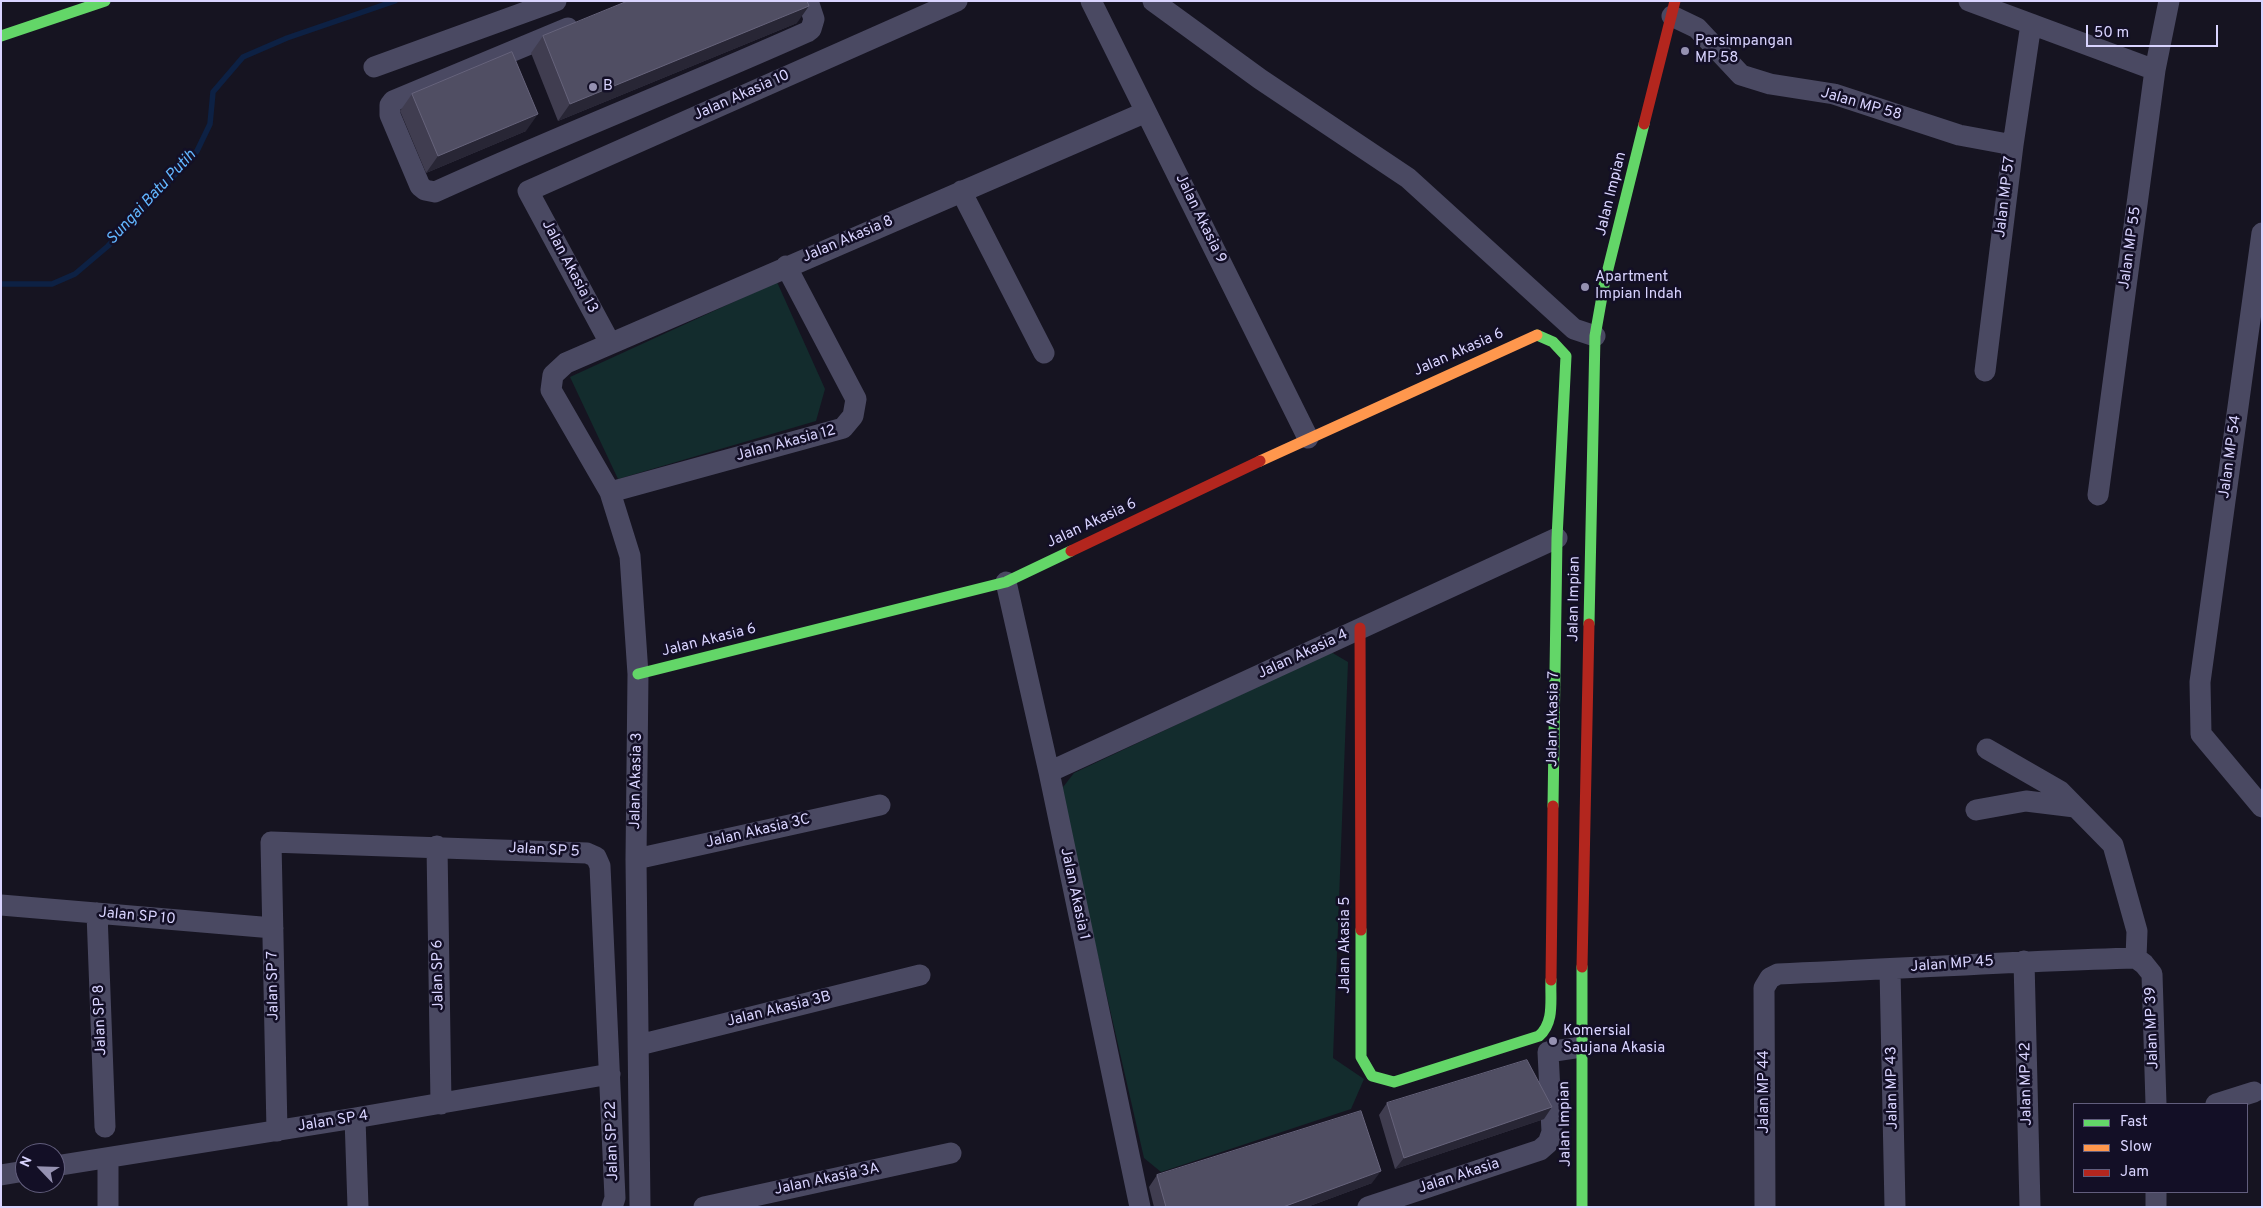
<!DOCTYPE html>
<html>
<head>
<meta charset="utf-8">
<style>
	body { margin:0 }
	#map { position:relative; width:2263px; height:1208px; overflow:hidden; background:#161421; font-family:Overpass,sans-serif }
	canvas { display:block }
	.frame { position:absolute; inset:0; border:2px solid #d9d4ff; pointer-events:none }
	.legend { position:absolute; left:2073px; top:1103px; width:175px; height:90px; box-sizing:border-box; background:#130f26; border:1px solid #625e7d; margin:0; padding:6px 9px; list-style:none; font-size:15px; color:#d9d4ff }
	.legend li { display:flex; align-items:center; gap:10px; height:25px }
	.legend b { width:25px; border:1px solid #625e7d }
	.north { position:absolute; left:15px; top:1143px; width:50px; height:50px; box-sizing:border-box; background:#130f26; border:1px solid #625e7d; border-radius:50%; rotate:294deg; font-size:14px; font-weight:700; line-height:20px; text-align:center; color:#d9d4ff }
	.north::after { content:''; display:block; margin:auto; width:18px; height:22px; background:#9591b1; clip-path:polygon(50% 0,100% 100%,50% 72%,0 100%) }
	.scale { position:absolute; left:2086px; top:25px; width:132px; height:22px; box-sizing:border-box; border:2px solid #d9d4ff; border-top:0; padding-left:6px; font-size:15px; line-height:18px; white-space:nowrap; color:#d9d4ff; -webkit-text-stroke:4px #130f26; paint-order:stroke }
</style>
</head>
<body>
<div id="map">
<canvas width="2263" height="1208"></canvas>
<div class="frame"></div>
<ul class="legend">
<li><b style="height:6px;background:#63d668"></b>Fast</li>
<li><b style="height:6px;background:#ff974d"></b>Slow</li>
<li><b style="height:6px;background:#b3261e"></b>Jam</li>
</ul>
<div class="north">N</div>
<div class="scale">50 m</div>
</div>
<script>
const g = document.querySelector('canvas').getContext('2d');
g.lineJoin = 'round';
function fillPath(path, color) { g.fillStyle = color; g.fill(path, 'evenodd'); }
function stroke(path, color, width, dash) { g.strokeStyle = color; g.lineWidth = width; g.lineCap = dash ? 'butt' : 'round'; g.setLineDash(dash || []); g.stroke(path); }
function drawText(font, color, halo, rows, align = 'center') {
  g.font = font + ' Overpass,sans-serif'; g.lineWidth = 5; g.setLineDash([]); g.textBaseline = 'middle'; g.strokeStyle = halo; g.fillStyle = color; for (const [text, x, y, turn = 0] of rows) {
    g.save(); g.translate(x, y); g.rotate((+turn || 0) * Math.PI / 180); g.textAlign = isNaN(turn) ? turn : align; if (halo) g.strokeText(text, 0, 0); g.fillText(text, 0, 0); g.restore();
  }
}
fillPath(new Path2D(`
	M 777,282 L 825,389 L 816,421 L 618,479 L 570,377 Z
	M 1331,652 L 1348,662 L 1333,1058 L 1364,1079 L 1351,1109 L 1161,1172 L 1144,1158 L 1060,791 L 1074,773 Z`), '#132c2d');
stroke(new Path2D(`
	M 1,284 L 52,284 L 75,274 L 108,246 L 197,151 L 210,124 L 213,92 L 243,57 L 287,38 L 395,1`), '#0d2144', 5.5);
stroke(new Path2D(`
	M 1091,1 L 1308,438
	M 1153,1 L 1260,79 L 1408,178 L 1574,329 L 1595,336
	M 1969,1 L 2155,70
	M 1672,16 L 1697,28 L 1741,75 L 1770,84 L 1834,94 L 1959,135 L 2013,145
	M 568,28 L 393,101 L 390,105 L 390,115 L 420,186 L 425,190 L 435,192 C 558,136 684,87 807,32 L 811,29 L 814,19 L 808,1
	M 374,67 L 556,1
	M 961,191 L 1044,353
	M 2262,233 L 2200,682 L 2201,734 L 2262,807
	M 610,343 L 528,191 L 957,1
	M 1985,371 L 2013,145 L 2031,24
	M 610,492 L 843,428 L 853,416 L 856,399 L 786,266
	M 2098,495 L 2155,70 L 2169,1
	M 1006,582 L 1049,772 L 1140,1207
	M 1987,749 L 2060,791 L 2113,845 L 2137,931 L 2136,958
	M 1049,772 L 1557,538
	M 1976,810 L 2026,801 L 2075,807
	M 437,846 L 441,1104
	M 636,859 L 880,805
	M 1,905 L 273,928
	M 97,913 L 105,1127
	M 2136,958 L 2144,964 L 2152,974 L 2156,1104
	M 2024,961 L 2030,1207
	M 1890,969 L 1895,1207
	M 639,1045 L 920,975
	M 2216,1104 L 2254,1092
	M 355,1118 L 358,1207
	M 277,1131 L 271,842 L 587,853 L 596,857 L 600,866 L 615,1198 L 612,1207
	M 55,1166 L 355,1118 L 610,1074
	M 1,1175 L 25,1171
	M 2156,1192 L 2156,1207
	M 108,1207 L 108,1158
	M 640,1207 L 636,859 L 638,674 L 630,556 L 610,492 L 551,390 L 553,375 L 566,363 L 1146,112
	M 704,1207 L 951,1153
	M 1368,1207 L 1540,1150 L 1548,1143 L 1552,1132 L 1548,1052 L 1581,1047
	M 1765,1207 L 1764,988 L 1770,978 L 1778,974 C 1897,969 2017,961 2136,958`), '#4a4962', 21);
stroke(new Path2D(`
	M 1,36 L 105,1
	M 1537,335 L 1553,342 L 1566,356 L 1557,538 L 1553,806
	M 1589,624 L 1595,336 L 1604,285 L 1644,124
	M 638,674 L 1006,582 L 1071,551
	M 1361,930 L 1361,1057 L 1372,1076 L 1394,1082 L 1539,1036 C 1555,1022 1550,999 1551,980
	M 1582,1207 L 1582,967`), '#63d668', 11);
stroke(new Path2D(`
	M 1260,461 L 1537,335`), '#ff974d', 11);
stroke(new Path2D(`
	M 1644,124 L 1675,1
	M 1071,551 L 1260,461
	M 1360,628 L 1361,930
	M 1582,967 L 1589,624
	M 1551,980 L 1553,806`), '#b3261e', 11);
fillPath(new Path2D(`
	M 797,23 L 558,121 L 531,53 L 543,36 Z
	M 412,94 L 526,131 L 426,173 L 400,111 Z
	M 1387,1103 L 1544,1119 L 1395,1169 L 1379,1115 Z
	M 1157,1175 L 1372,1183 L 1307,1207 L 1154,1207 L 1149,1187 Z`), '#403d50');
fillPath(new Path2D(`
	M 809,6 L 797,23 L 558,121 L 570,104 Z
	M 538,114 L 526,131 L 426,173 L 438,156 Z
	M 1552,1107 L 1544,1119 L 1395,1169 L 1404,1158 Z
	M 1381,1171 L 1372,1183 L 1307,1207 L 1283,1207 Z`), '#282635');
const building = new Path2D(`
	M 628,1 L 807,1 L 809,6 L 570,104 L 543,36 Z
	M 512,52 L 538,114 L 438,156 L 412,94 Z
	M 1527,1060 L 1552,1107 L 1404,1158 L 1387,1103 Z
	M 1361,1111 L 1381,1171 L 1283,1207 L 1166,1207 L 1157,1175 Z`);
fillPath(building, '#504e63');
stroke(building, '#66637b', 1);
for (const [x, y, r, color] of [
	[1685,51,5,"#9591b1"],
	[593,87,5,"#9591b1"],
	[1585,287,5,"#9591b1"],
	[1553,1041,5,"#9591b1"]
]) { const dot = new Path2D(); dot.arc(x, y, r, 0, 2 * Math.PI); g.fillStyle = color; g.fill(dot); stroke(dot, '#130f26', 2); }
drawText('15px', '#d9d4ff', '#130f26', [
	["Persimpangan",1695,42],
	["MP 58",1695,59],
	["B",603,87],
	["Apartment",1595,278],
	["Impian Indah",1595,295],
	["Komersial",1563,1032],
	["Saujana Akasia",1563,1049]
], 'left');
drawText('15px', '#d9d4ff', '#130f26', [
	["Jalan Akasia 10",742,96,-24],
	["Jalan MP 58",1861,105,16],
	["Jalan Impian",1612,194,-76],
	["Jalan MP 57",2006,197,-83],
	["Jalan Akasia 9",1200,219,64],
	["Jalan Akasia 8",848,240,-23],
	["Jalan MP 55",2131,248,-82],
	["Jalan Akasia 13",569,267,62],
	["Jalan Akasia 6",1459,353,-24],
	["Jalan Akasia 12",786,444,-15],
	["Jalan MP 54",2231,457,-82],
	["Jalan Akasia 6",1092,524,-25],
	["Jalan Impian",1575,599,-89],
	["Jalan Akasia 6",709,641,-14],
	["Jalan Akasia 4",1303,655,-25],
	["Jalan Akasia 7",1554,719,-89],
	["Jalan Akasia 3",637,781,-89],
	["Jalan Akasia 3C",758,832,-13],
	["Jalan SP 5",544,851,3],
	["Jalan Akasia 1",1074,894,78],
	["Jalan SP 10",137,917,5],
	["Jalan Akasia 5",1346,945,-90],
	["Jalan MP 45",1952,965,-4],
	["Jalan SP 6",439,975,-91],
	["Jalan SP 7",274,986,-91],
	["Jalan Akasia 3B",779,1010,-14],
	["Jalan SP 8",101,1020,-92],
	["Jalan MP 39",2153,1028,-92],
	["Jalan MP 42",2027,1084,-91],
	["Jalan MP 43",1893,1088,-91],
	["Jalan MP 44",1765,1092,-90],
	["Jalan SP 4",333,1122,-9],
	["Jalan Impian",1566,1124,-91],
	["Jalan SP 22",613,1141,-92],
	["Jalan Akasia",1459,1177,-18],
	["Jalan Akasia 3A",827,1180,-12]
]);
drawText('italic 16px', '#62b6ff', '#130f26', [
	["Sungai Batu Putih",152,198,-47]
]);
</script>
</body>
</html>
